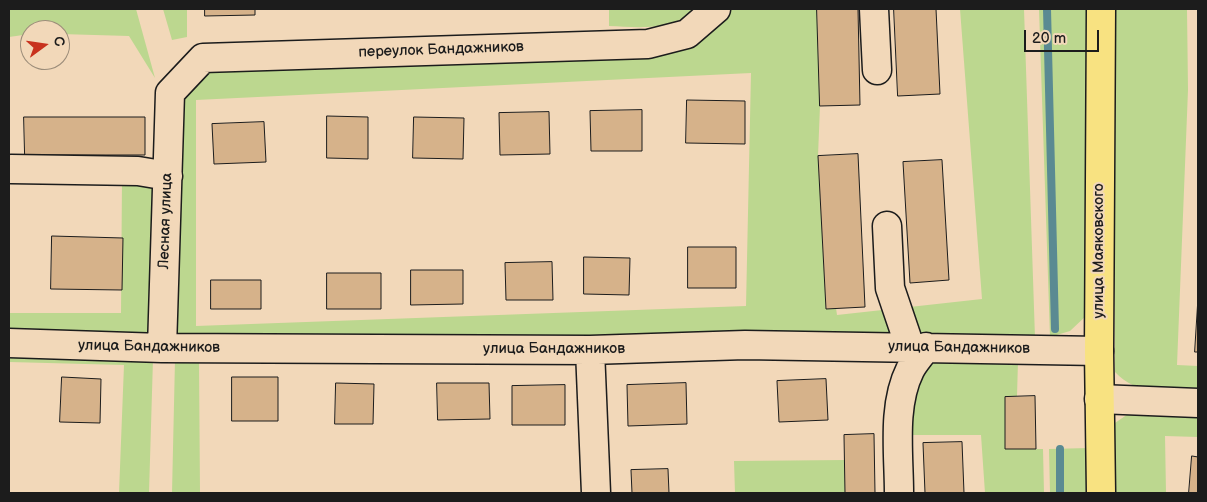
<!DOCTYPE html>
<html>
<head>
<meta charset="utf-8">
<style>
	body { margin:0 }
	#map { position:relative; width:1207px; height:502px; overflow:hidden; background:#f2d8b9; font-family:"Balsamiq Sans",sans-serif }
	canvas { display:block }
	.frame { position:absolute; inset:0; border:10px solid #1c1c1c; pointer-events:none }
	.north { position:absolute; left:20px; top:20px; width:50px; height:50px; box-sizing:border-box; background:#f2d8b9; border:1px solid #9c8d7a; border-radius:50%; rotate:76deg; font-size:14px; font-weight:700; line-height:20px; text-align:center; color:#1c1c1c }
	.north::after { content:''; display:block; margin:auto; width:18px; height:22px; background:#c8321e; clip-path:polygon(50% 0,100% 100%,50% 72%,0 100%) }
	.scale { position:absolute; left:1024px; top:30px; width:75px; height:22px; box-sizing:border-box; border:2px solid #1c1c1c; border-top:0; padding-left:6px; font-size:15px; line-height:18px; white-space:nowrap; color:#1c1c1c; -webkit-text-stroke:4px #f2d8b9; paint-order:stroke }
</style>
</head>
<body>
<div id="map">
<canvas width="1207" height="502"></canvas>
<div class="frame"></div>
<div class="north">С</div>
<div class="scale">20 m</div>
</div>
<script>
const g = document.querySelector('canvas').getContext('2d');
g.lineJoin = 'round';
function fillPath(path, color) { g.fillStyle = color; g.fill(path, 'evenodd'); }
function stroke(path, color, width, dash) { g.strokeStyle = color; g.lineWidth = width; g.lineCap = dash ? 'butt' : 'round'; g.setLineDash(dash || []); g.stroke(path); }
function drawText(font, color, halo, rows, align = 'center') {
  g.font = font + ' "Balsamiq Sans",sans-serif'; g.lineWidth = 4; g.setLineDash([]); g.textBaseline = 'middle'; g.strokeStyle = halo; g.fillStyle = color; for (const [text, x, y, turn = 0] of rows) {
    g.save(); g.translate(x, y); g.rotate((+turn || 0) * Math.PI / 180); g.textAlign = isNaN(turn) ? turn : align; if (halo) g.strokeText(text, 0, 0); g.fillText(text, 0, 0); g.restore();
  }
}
fillPath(new Path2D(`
	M 9,9 L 136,9 L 155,78 L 129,36 L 60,34 L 60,30 L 30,30 L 30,34 L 9,37 Z
	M 163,9 L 187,9 L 187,37 L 172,40 Z
	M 609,9 L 694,9 C 673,32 637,27 609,26 Z
	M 729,9 L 817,9 L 820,106 L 818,156 L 826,309 L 836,308 L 837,315 L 982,299 L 960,9 L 1024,9 L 1035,338 L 891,334 L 175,338 L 181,95 L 206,67 L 652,55 ZM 751,73 L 746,306 L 196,326 L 196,100 Z
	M 1039,9 L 1087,9 L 1087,315 L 1070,331 L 1050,337 Z
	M 1113,9 L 1187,9 L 1188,90 L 1177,365 L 1198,366 L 1198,395 C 1169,392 1136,395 1115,372 Z
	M 122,178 L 155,182 L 150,335 L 9,332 L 9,313 L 121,313 Z
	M 9,352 L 153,359 L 149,493 L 119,493 L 124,365 L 9,362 Z
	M 935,358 L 1018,361 L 1017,396 L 1005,397 L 1005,449 L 1043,449 L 1044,493 L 985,493 L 981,435 L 904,435 L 917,374 Z
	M 175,360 L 199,361 L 200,493 L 172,493 Z
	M 1131,412 L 1198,415 L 1198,437 L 1165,436 L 1166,493 L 1114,493 L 1112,425 Z
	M 1089,448 L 1091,493 L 1050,493 L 1049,449 Z
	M 845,460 L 845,493 L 735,493 L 734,461 Z`), '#bcd78f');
stroke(new Path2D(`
	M 1047,9 L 1055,329
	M 1060,449 L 1060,493`), '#5a8a92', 8);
const building = new Path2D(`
	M 205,9 L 255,9 L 255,15 L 205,16 Z
	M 817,9 L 858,9 L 860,105 L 820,106 Z
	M 894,9 L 936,9 L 940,94 L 898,96 Z
	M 687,100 L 745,101 L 745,144 L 686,143 Z
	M 642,110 L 642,151 L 591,151 L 590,111 Z
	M 549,112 L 550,154 L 500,155 L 499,113 Z
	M 327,116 L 368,117 L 368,159 L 327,158 Z
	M 24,117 L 145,117 L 145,155 L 25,155 Z
	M 414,117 L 464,118 L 463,159 L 413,158 Z
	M 264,122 L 266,162 L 214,164 L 212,124 Z
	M 858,154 L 865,307 L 826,309 L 818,156 Z
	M 942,160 L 949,280 L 910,283 L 903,162 Z
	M 52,236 L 123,238 L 122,290 L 51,289 Z
	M 688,247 L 736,247 L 736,288 L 688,288 Z
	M 584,257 L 630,258 L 629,295 L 584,294 Z
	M 552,262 L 553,300 L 506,300 L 505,263 Z
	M 411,270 L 463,270 L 463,304 L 411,305 Z
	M 327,273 L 381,273 L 381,309 L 327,309 Z
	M 211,280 L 261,280 L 261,309 L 211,309 Z
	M 1198,298 L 1198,352 L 1195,352 Z
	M 62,377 L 101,379 L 100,423 L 60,422 Z
	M 232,377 L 278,377 L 278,421 L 232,421 Z
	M 826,379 L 828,420 L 779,422 L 777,381 Z
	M 336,383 L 374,384 L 373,424 L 335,424 Z
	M 437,383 L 489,383 L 490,419 L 438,420 Z
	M 686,383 L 687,424 L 628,426 L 627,385 Z
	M 565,385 L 565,425 L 512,425 L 512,386 Z
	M 1035,396 L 1036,449 L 1005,449 L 1005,397 Z
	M 874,434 L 875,493 L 845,493 L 844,435 Z
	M 962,442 L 964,493 L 925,493 L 923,443 Z
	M 1192,456 L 1198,457 L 1198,493 L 1189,493 Z
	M 668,469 L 669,493 L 632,493 L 631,470 Z`);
fillPath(building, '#d6b28a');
stroke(building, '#1c1c1c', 1);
const minor = new Path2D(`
	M 874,9 L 877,70
	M 11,169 L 138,171 L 168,176
	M 887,226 L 890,288 L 910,347
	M 9,343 L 162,348 L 590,350 L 745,345 L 1099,351
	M 162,348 L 170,93 L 203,58 L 648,44 L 687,34 L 716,9
	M 590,350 L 596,493
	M 1099,399 L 1198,403
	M 899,493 C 899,454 892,406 910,370 C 914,362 921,355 926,347`);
const major = new Path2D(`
	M 1101,493 L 1099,351 L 1101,9`);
stroke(minor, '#1c1c1c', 31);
stroke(major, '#1c1c1c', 31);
stroke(minor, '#f2d8b9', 28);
stroke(major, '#f8e281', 28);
drawText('15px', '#1c1c1c', '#f2d8b9', [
	["переулок Бандажников",441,50,-2],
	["Лесная улица",166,221,-88],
	["улица Маяковского",1099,251,-90],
	["улица Бандажников",149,347,1],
	["улица Бандажников",959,348,1],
	["улица Бандажников",554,349]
]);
</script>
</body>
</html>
